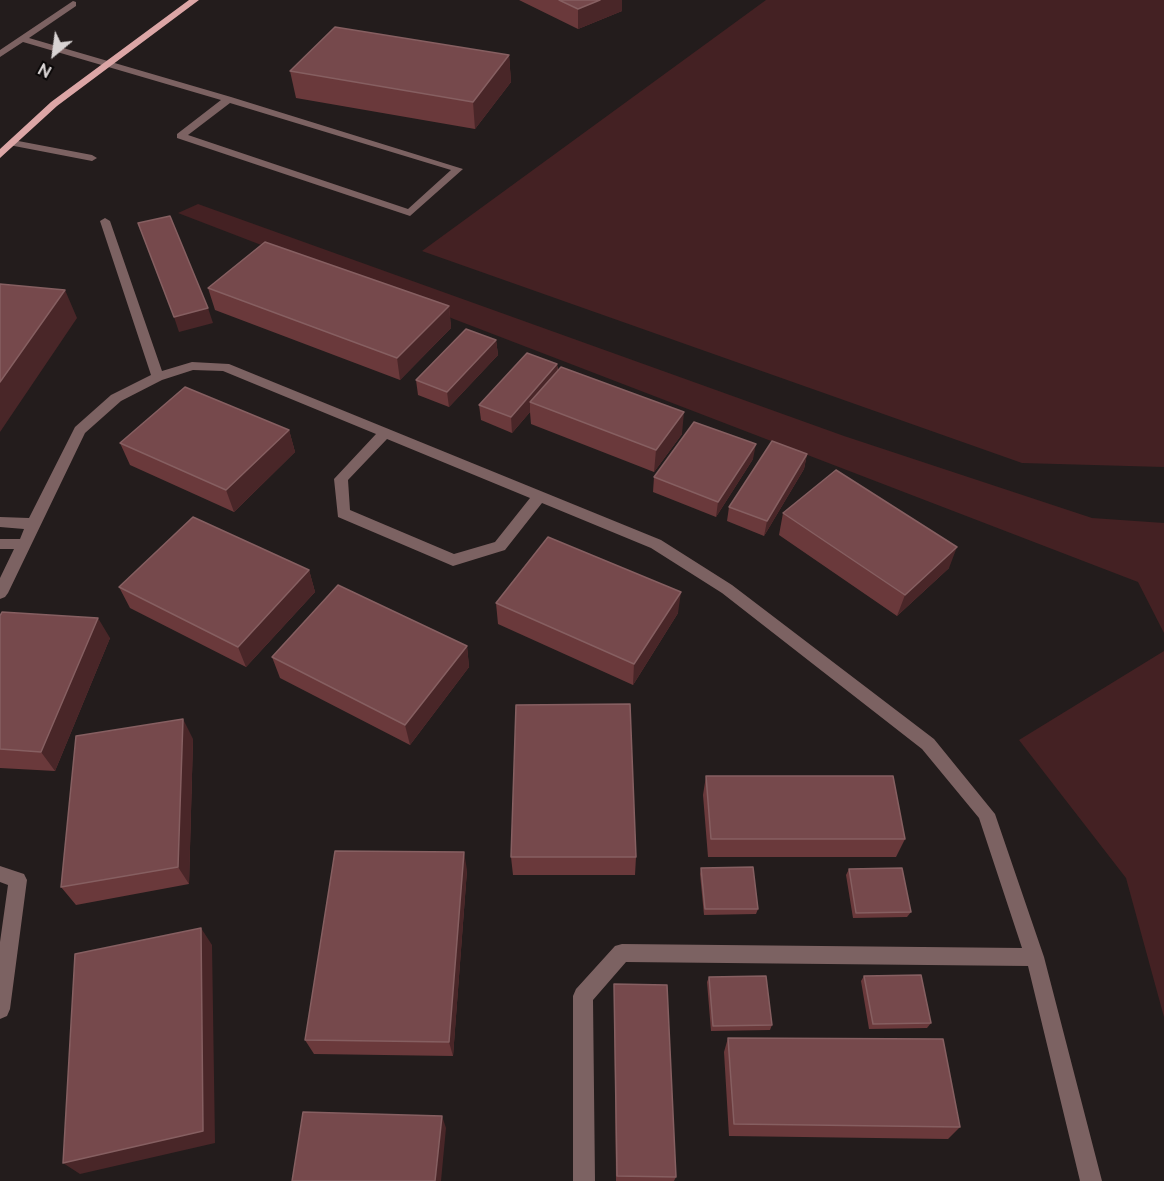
<!DOCTYPE html>
<html>
<head>
<meta charset="utf-8">
<style>
	body { margin:0 }
	#map { position:relative; width:1164px; height:1181px; overflow:hidden; background:#231c1c; font-family:Raleway,sans-serif }
	canvas { display:block }
	.north { position:absolute; left:24px; top:24px; width:60px; height:60px; -webkit-text-stroke:4px #0a0707; paint-order:stroke; rotate:209deg; font-size:16px; font-weight:700; line-height:24px; text-align:center; color:#d9d4d4 }
	.north::after { content:''; display:block; margin:auto; width:21px; height:27px; background:#d9d4d4; clip-path:polygon(50% 0,100% 100%,50% 72%,0 100%) }
</style>
</head>
<body>
<div id="map">
<canvas width="1164" height="1181"></canvas>
<div class="north">N</div>
</div>
<script>
const g = document.querySelector('canvas').getContext('2d');
g.lineJoin = 'round';
function fillPath(path, color) { g.fillStyle = color; g.fill(path, 'evenodd'); }
function stroke(path, color, width, dash) { g.strokeStyle = color; g.lineWidth = width; g.lineCap = dash ? 'butt' : 'round'; g.setLineDash(dash || []); g.stroke(path); }
fillPath(new Path2D(`
	M 766,0 L 1164,0 L 1164,467 L 1022,463 L 422,251 Z
	M 198,204 L 844,436 L 1092,518 L 1164,523 L 1164,633 L 1138,582 L 178,213 Z
	M 1164,651 L 1164,1017 L 1126,878 L 1019,740 Z`), '#442123');
fillPath(new Path2D(`
	M 73,1 L 76,2 L 76,6 L 29,38 L 231,97 L 463,169 L 410,216 L 177,138 L 177,134 L 221,100 L 23,42 L 0,57 L 0,50 ZM 230,103 L 451,170 L 408,209 L 188,135 Z
	M 13,140 L 92,155 L 97,158 L 92,161 L 9,145 L 9,141 Z
	M 105,218 L 110,221 L 162,371 L 192,362 L 229,364 L 661,540 L 732,585 L 934,739 L 995,814 L 1044,957 L 1102,1181 L 1080,1181 L 1028,966 L 626,962 L 593,1000 L 595,1181 L 573,1181 L 573,996 L 576,989 L 615,946 L 622,944 L 1022,948 L 979,818 L 922,749 L 722,593 L 651,548 L 542,503 L 505,550 L 453,566 L 338,517 L 334,479 L 376,434 L 223,371 L 193,370 L 162,380 L 121,401 L 85,433 L 8,593 L 5,597 L 0,599 L 0,578 L 14,549 L 0,549 L 0,539 L 20,539 L 24,529 L 0,527 L 0,517 L 29,518 L 75,427 L 111,395 L 151,375 L 100,221 ZM 387,439 L 530,498 L 495,542 L 454,554 L 350,510 L 348,480 Z
	M 0,866 L 24,874 L 27,880 L 10,1009 L 7,1016 L 0,1019 L 0,942 L 8,885 L 0,882 Z`), '#7c6262');
fillPath(new Path2D(`
	M 189,0 L 199,0 L 57,106 L 0,158 L 0,149 L 51,102 Z`), '#dca6a6');
fillPath(new Path2D(`
	M 519,0 L 622,0 L 622,11 L 578,29 Z
	M 509,55 L 511,82 L 475,129 L 296,98 L 290,71 Z
	M 208,288 L 449,306 L 451,328 L 400,380 L 215,310 Z
	M 496,340 L 498,355 L 449,407 L 418,395 L 416,380 Z
	M 557,364 L 558,370 L 682,434 L 654,472 L 531,424 L 530,412 L 512,433 L 481,420 L 479,405 Z
	M 289,430 L 295,452 L 234,512 L 130,465 L 120,443 Z
	M 807,454 L 804,469 L 764,536 L 727,521 L 729,507 Z
	M 753,459 L 716,517 L 653,492 L 654,477 Z
	M 783,513 L 949,568 L 897,616 L 779,535 Z
	M 309,570 L 315,592 L 246,667 L 130,608 L 119,587 Z
	M 496,603 L 678,613 L 633,685 L 498,624 Z
	M 0,616 L 110,638 L 55,771 L 0,768 Z
	M 467,646 L 469,667 L 410,745 L 280,678 L 272,657 Z
	M 193,739 L 189,884 L 76,905 L 61,887 Z
	M 706,776 L 905,839 L 896,857 L 708,857 L 703,795 Z
	M 511,857 L 636,857 L 635,875 L 513,875 Z
	M 701,868 L 758,909 L 756,914 L 704,915 L 700,874 Z
	M 849,869 L 911,912 L 907,917 L 853,918 L 846,875 Z
	M 467,870 L 453,1056 L 314,1054 L 305,1040 Z
	M 864,976 L 931,1023 L 927,1028 L 869,1029 L 861,981 Z
	M 709,977 L 772,1025 L 770,1030 L 711,1031 L 707,982 Z
	M 614,984 L 676,1177 L 674,1181 L 616,1181 Z
	M 728,1038 L 960,1127 L 948,1139 L 729,1136 L 724,1052 Z`), '#6a393b');
fillPath(new Path2D(`
	M 600,0 L 622,0 L 622,11 L 578,29 L 578,9 Z
	M 509,55 L 511,82 L 475,129 L 473,102 Z
	M 65,290 L 77,318 L 0,432 L 0,382 Z
	M 449,306 L 451,328 L 400,380 L 397,358 Z
	M 208,308 L 213,323 L 179,332 L 174,317 Z
	M 496,340 L 498,355 L 449,407 L 447,392 Z
	M 557,364 L 558,380 L 530,402 L 530,412 L 512,433 L 511,417 Z
	M 684,412 L 682,434 L 654,472 L 656,450 Z
	M 289,430 L 295,452 L 234,512 L 226,490 Z
	M 756,444 L 753,459 L 716,517 L 718,502 Z
	M 807,454 L 804,469 L 764,536 L 767,521 Z
	M 957,547 L 949,568 L 897,616 L 905,595 Z
	M 309,570 L 315,592 L 246,667 L 238,647 Z
	M 681,592 L 678,613 L 633,685 L 634,664 Z
	M 98,618 L 110,638 L 55,771 L 41,752 Z
	M 467,646 L 469,667 L 410,745 L 405,725 Z
	M 183,719 L 193,739 L 189,884 L 178,867 Z
	M 464,852 L 467,870 L 453,1056 L 449,1042 Z
	M 201,928 L 212,945 L 215,1143 L 80,1174 L 63,1163 Z
	M 442,1116 L 446,1128 L 441,1181 L 435,1181 Z`), '#492628');
const building = new Path2D(`
	M 559,0 L 600,0 L 578,9 Z
	M 335,27 L 509,55 L 473,102 L 290,71 Z
	M 170,216 L 208,308 L 174,317 L 138,223 Z
	M 265,242 L 449,306 L 397,358 L 208,288 Z
	M 0,284 L 65,290 L 0,382 Z
	M 466,329 L 496,340 L 447,392 L 416,380 Z
	M 527,353 L 557,364 L 511,417 L 479,405 Z
	M 561,367 L 684,412 L 656,450 L 530,402 Z
	M 185,387 L 289,430 L 226,490 L 120,443 Z
	M 694,422 L 756,444 L 718,502 L 654,477 Z
	M 772,441 L 807,454 L 767,521 L 729,507 Z
	M 836,470 L 957,547 L 905,595 L 783,513 Z
	M 193,517 L 309,570 L 238,647 L 119,587 Z
	M 548,537 L 681,592 L 634,664 L 496,603 Z
	M 338,585 L 467,646 L 405,725 L 272,657 Z
	M 2,612 L 98,618 L 41,752 L 0,749 L 0,616 Z
	M 630,704 L 636,857 L 511,857 L 516,705 Z
	M 183,719 L 178,867 L 61,887 L 76,736 Z
	M 706,776 L 893,776 L 905,839 L 711,839 Z
	M 335,851 L 464,852 L 449,1042 L 305,1040 Z
	M 753,867 L 758,909 L 705,909 L 701,868 Z
	M 902,868 L 911,912 L 856,913 L 849,869 Z
	M 201,928 L 203,1131 L 63,1163 L 75,954 Z
	M 921,975 L 931,1023 L 873,1024 L 864,976 Z
	M 766,976 L 772,1025 L 713,1026 L 709,977 Z
	M 614,984 L 667,985 L 676,1177 L 617,1176 Z
	M 728,1038 L 943,1039 L 960,1127 L 734,1124 Z
	M 303,1112 L 442,1116 L 435,1181 L 292,1181 Z`);
fillPath(building, '#76494c');
stroke(building, '#865f61', 1.5);
</script>
</body>
</html>
